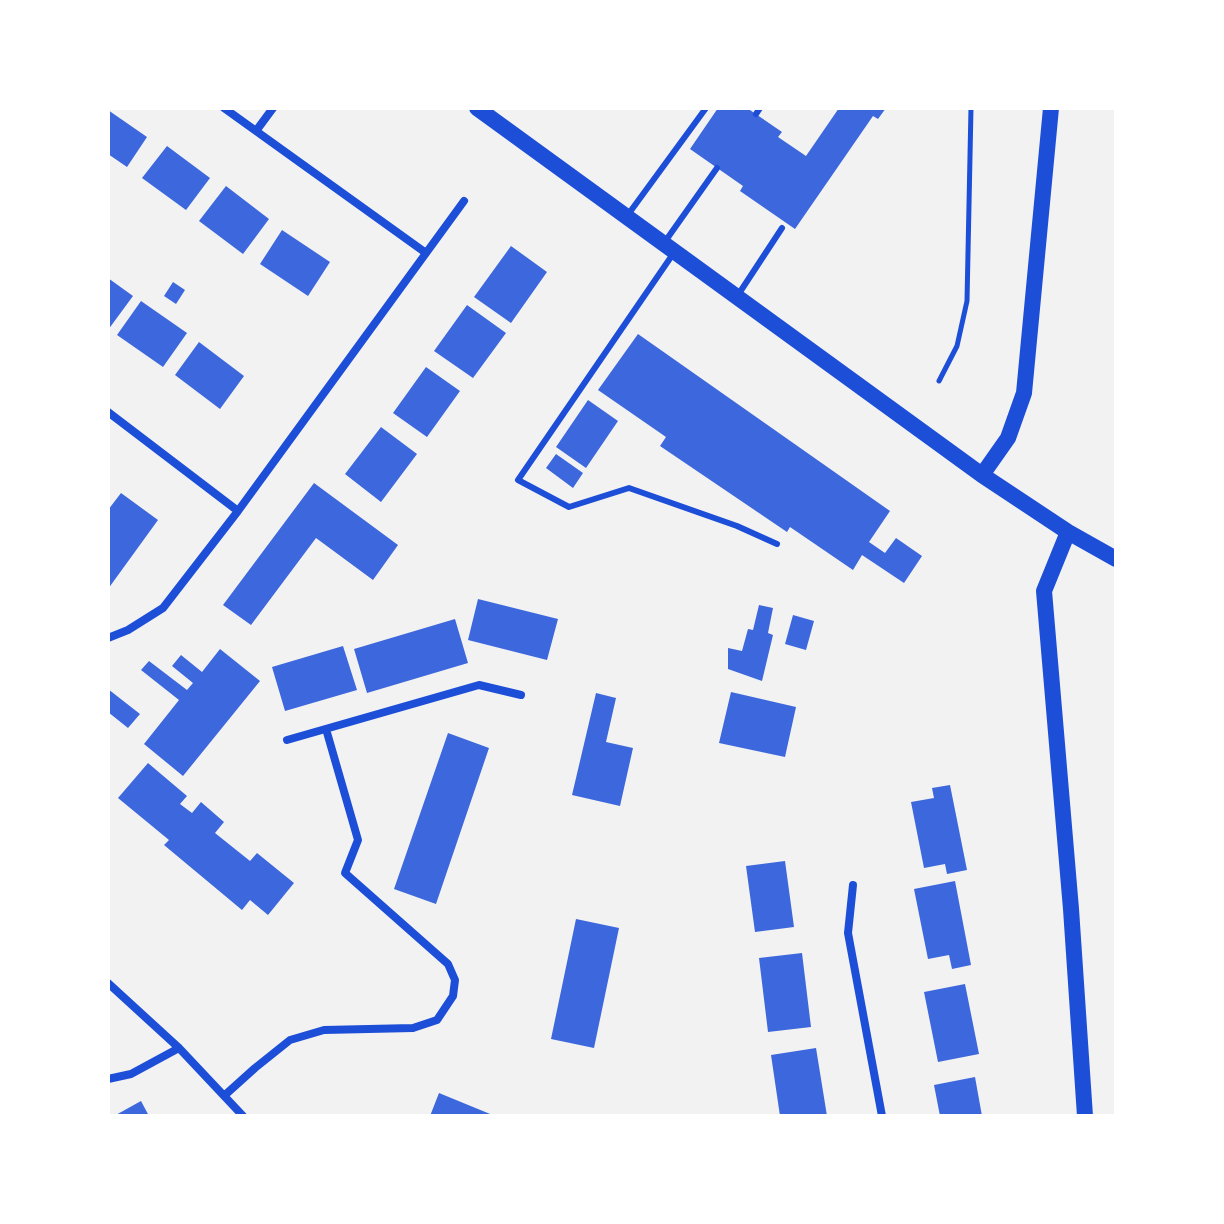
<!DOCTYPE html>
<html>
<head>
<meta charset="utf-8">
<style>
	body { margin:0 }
	#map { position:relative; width:1224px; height:1224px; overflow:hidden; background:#f2f2f2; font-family:Commissioner,sans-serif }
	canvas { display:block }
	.frame { position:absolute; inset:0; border:110px solid #fff; pointer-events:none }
</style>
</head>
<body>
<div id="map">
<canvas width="1224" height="1224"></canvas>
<div class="frame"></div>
</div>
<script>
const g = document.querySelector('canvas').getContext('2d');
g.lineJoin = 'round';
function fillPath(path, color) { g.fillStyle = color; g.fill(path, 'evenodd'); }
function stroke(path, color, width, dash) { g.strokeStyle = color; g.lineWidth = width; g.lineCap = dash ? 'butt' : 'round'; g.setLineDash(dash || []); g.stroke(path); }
fillPath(new Path2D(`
	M 718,108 L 747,108 L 782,132 L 778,137 L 806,156 L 839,108 L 886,108 L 878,119 L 873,116 L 795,229 L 740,191 L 743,186 L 690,149 Z
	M 108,110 L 147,137 L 127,167 L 108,154 Z
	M 167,146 L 210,178 L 186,210 L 142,178 Z
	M 226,186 L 269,219 L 243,254 L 199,221 Z
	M 282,230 L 330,262 L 308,296 L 260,264 Z
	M 511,246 L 547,272 L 511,323 L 474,297 Z
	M 108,278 L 133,296 L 108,330 Z
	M 173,282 L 185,290 L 176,304 L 164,296 Z
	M 141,301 L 187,333 L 163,367 L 117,335 Z
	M 467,305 L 506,333 L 473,378 L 434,351 Z
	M 638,334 L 890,511 L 869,542 L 885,553 L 896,538 L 922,556 L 904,583 L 862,555 L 853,570 L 790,527 L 787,532 L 660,446 L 666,437 L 598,390 Z
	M 199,342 L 244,376 L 220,409 L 175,375 Z
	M 426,367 L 460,391 L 427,437 L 393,413 Z
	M 588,400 L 618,421 L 586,468 L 556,447 Z
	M 381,427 L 417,454 L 381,502 L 345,474 Z
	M 556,454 L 583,473 L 573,488 L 546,468 Z
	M 314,483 L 398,545 L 373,580 L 316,538 L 251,625 L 223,605 Z
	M 121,493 L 158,520 L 108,589 L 108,510 Z
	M 478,599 L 558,619 L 547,660 L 468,640 Z
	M 759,605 L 773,608 L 768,633 L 773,635 L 762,681 L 728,669 L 728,648 L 742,651 L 748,629 L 753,630 Z
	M 793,615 L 814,621 L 806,650 L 785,644 Z
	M 455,619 L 468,663 L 367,693 L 354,649 Z
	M 343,646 L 357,690 L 285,711 L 272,667 Z
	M 220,649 L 260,681 L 183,776 L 144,744 L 179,700 L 141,670 L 149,661 L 187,690 L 193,683 L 172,666 L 181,655 L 202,672 Z
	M 108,689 L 140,714 L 128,728 L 108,712 Z
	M 731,692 L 796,707 L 785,757 L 719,743 Z
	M 596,693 L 616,698 L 606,742 L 633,748 L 620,806 L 572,795 Z
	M 448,733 L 489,748 L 436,904 L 394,889 Z
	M 148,763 L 187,796 L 180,804 L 192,813 L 201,802 L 224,822 L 215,833 L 250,861 L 257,853 L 294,883 L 268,915 L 250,900 L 242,910 L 164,845 L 169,840 L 118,798 Z
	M 950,785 L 967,870 L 947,874 L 945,864 L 924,868 L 911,802 L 934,798 L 932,788 Z
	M 785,861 L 794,927 L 755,932 L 746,866 Z
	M 955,881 L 971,965 L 952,969 L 949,955 L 928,959 L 914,889 Z
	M 576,919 L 619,928 L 594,1048 L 551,1039 Z
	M 802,953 L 811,1027 L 768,1032 L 759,958 Z
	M 965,984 L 979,1054 L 938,1062 L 924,992 Z
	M 816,1048 L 827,1116 L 780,1116 L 771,1055 Z
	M 975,1077 L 982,1116 L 940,1116 L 934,1085 Z
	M 439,1093 L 495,1116 L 430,1116 Z
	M 141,1101 L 149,1116 L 114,1116 Z`), '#3d67dc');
stroke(new Path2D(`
	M 939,381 L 957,346 L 967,301 L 971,108`), '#1d4ed8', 5);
stroke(new Path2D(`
	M 756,114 L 760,108
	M 627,216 L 706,108
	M 664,243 L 717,168
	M 673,254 L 518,480 L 569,507 L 629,488 L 737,526 L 777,544
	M 738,295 L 782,228`), '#1d4ed8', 6);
stroke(new Path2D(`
	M 224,108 L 426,253
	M 256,131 L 273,108
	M 108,412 L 238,511
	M 108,638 L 128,630 L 163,608 L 238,511 L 464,201
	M 287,740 L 479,685 L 521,695
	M 853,885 L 848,933 L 882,1116
	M 108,983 L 179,1048 L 243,1116
	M 108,1079 L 131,1074 L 179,1048
	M 225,1095 L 255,1068 L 290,1040 L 324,1030 L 413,1028 L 437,1020 L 453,996 L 455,980 L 448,964 L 345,873 L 358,840 L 326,729`), '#1d4ed8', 8);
stroke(new Path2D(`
	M 477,108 L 982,475 L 1068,532 L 1116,559
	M 982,475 L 1008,438 L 1024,393 L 1051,108
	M 1068,532 L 1044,591 L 1071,909 L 1085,1116`), '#1d4ed8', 16);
</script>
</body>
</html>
